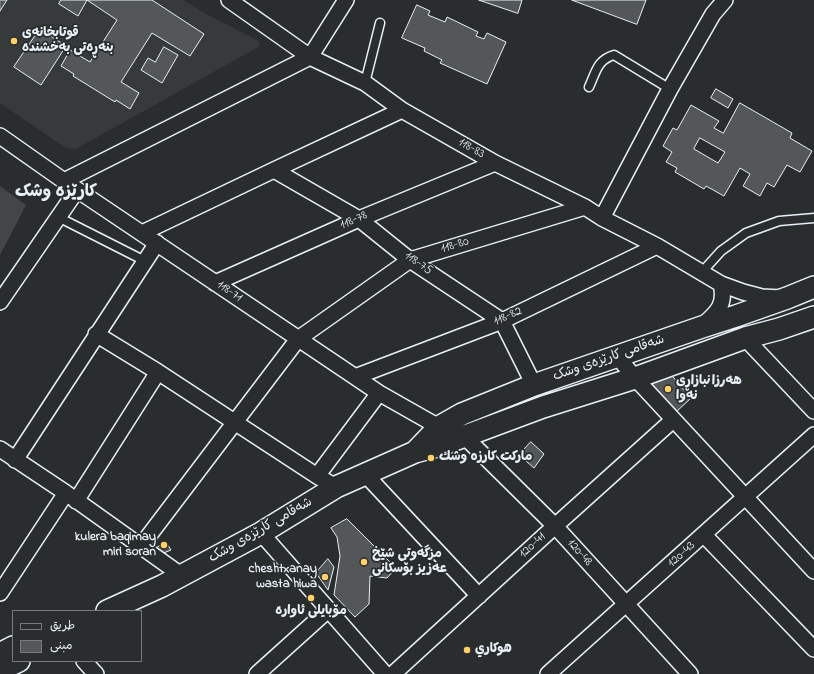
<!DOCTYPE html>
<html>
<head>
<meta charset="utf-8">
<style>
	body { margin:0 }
	#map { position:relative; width:814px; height:674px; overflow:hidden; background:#2a2d2e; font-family:"Indie Flower","Playpen Sans Arabic",sans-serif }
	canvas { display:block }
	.legend { position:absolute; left:12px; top:610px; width:130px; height:52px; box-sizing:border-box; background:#2a2d2e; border:1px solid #767b7f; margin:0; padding:5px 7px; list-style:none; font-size:12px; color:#e8f1f8 }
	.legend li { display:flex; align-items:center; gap:8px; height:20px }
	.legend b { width:20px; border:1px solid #767b7f }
</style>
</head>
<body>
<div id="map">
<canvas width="814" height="674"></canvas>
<ul class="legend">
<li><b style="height:5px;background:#2a2d2e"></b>طريق</li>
<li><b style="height:11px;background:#535759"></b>مبنى</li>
</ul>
</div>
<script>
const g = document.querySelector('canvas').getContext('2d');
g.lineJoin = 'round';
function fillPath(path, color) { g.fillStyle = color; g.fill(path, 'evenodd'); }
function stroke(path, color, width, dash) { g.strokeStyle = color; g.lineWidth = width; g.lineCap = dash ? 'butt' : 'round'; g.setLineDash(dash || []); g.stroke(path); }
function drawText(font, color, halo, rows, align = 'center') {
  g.font = font + ' "Indie Flower","Playpen Sans Arabic",sans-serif'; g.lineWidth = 3.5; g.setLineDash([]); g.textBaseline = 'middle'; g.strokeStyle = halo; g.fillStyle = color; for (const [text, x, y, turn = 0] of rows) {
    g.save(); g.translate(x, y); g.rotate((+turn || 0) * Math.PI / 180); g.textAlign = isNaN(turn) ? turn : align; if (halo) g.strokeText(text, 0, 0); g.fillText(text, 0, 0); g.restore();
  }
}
fillPath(new Path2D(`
	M 0,0 L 183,0 L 208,15 L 257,40 L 259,42 L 260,46 L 76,149 L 66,148 L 0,103 Z`), '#363a3b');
fillPath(new Path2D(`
	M 0,186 L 26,205 L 0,255 Z`), '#424648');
const building = new Path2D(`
	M 0,0 L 7,0 L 0,11 Z
	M 61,0 L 152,0 L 204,34 L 190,56 L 152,33 L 121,82 L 139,93 L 130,109 L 116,100 L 115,102 L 73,76 L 74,74 L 61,66 L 70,50 L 90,62 L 117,20 L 87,0 L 78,16 L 59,4 Z
	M 479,0 L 522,0 L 518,13 Z
	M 572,0 L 646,0 L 637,24 Z
	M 417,5 L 430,11 L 428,15 L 445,22 L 447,17 L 478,32 L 476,36 L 484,39 L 487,33 L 506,42 L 487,84 L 440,63 L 442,60 L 424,51 L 425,48 L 402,38 Z
	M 40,29 L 66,46 L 41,85 L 14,67 Z
	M 164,47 L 178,55 L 162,83 L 141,70 L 148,58 L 155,62 Z
	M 716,89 L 733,99 L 728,108 L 711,98 Z
	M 740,103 L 792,133 L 790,138 L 812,151 L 800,172 L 787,165 L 774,187 L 767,183 L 760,196 L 743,186 L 750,174 L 740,168 L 724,196 L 706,186 L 704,189 L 675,172 L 677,168 L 666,162 L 672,152 L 663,146 L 673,128 L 677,130 L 691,105 L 719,121 L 714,128 L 723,133 ZM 700,138 L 725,152 L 718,163 L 694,149 Z
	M 668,371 L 691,398 L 675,413 L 644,380 Z
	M 531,442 L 544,454 L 534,468 L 519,455 Z
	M 347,519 L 396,568 L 387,578 L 370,576 L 369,604 L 355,617 L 334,595 L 340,556 L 337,537 L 331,528 Z
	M 166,542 L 171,550 L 159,555 L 155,549 Z
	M 328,559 L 334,567 L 328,590 L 316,573 Z`);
fillPath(building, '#535759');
stroke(building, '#e8f1f8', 1);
const service = new Path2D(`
	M 365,83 L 380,23
	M 589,87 C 596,72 597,60 614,55 L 670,89
	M 58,217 L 145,261
	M 702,272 L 721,251 L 746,233 L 779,221 L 814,218`);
const minor = new Path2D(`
	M 229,0 L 310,57 L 365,83 L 402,110 L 495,163 L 585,207 L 602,218 L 657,246 L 721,284 L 743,292 L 762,297 L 781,298
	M 0,136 L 64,181 L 379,393 L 439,427 L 464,436 L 555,526 L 690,674
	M 274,170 L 359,219 L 410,260 L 502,321 L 534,385
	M 64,181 L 310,57 L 346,0
	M 602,218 L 670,89 L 713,14 L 725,0
	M 142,233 L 274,170 L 402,110
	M 215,283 L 359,219 L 495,163
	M 0,302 L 77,190
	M 703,325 C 718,312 726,304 721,284
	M 96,334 L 158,372 L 317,476 L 336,487
	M 745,338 L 814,411
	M 617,356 L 635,378 L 814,571
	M 355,377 L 502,321 L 657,246
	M 0,449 L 66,493 L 181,575
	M 15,460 L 157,243
	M 366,475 L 479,596
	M 317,476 L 379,393
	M 76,501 L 158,372
	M 261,533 L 385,674
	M 704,535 L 814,649
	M 141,546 L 298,339 L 410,260 L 585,207
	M 0,593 L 66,493
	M 84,661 L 96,674
	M 257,674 L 328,610
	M 393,674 L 555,526 L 673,420
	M 548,674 L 814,435`);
const secondary = new Path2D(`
	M 415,452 L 439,427 L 462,414 L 534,385 L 702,327 L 736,316 L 787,298 L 814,287
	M 107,611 L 162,586 L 261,533 L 336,487 L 415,452 L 441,445 L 543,407 L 635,378 L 745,338 L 779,329 L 814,317
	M 0,654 L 13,647
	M 0,670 L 19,661`);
stroke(service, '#e8f1f8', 11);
stroke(minor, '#e8f1f8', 18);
stroke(secondary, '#e8f1f8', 24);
stroke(service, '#2a2d2e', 8);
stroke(minor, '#2a2d2e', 15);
stroke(secondary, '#2a2d2e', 21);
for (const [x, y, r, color] of [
	[14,41,4,"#ffd166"],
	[668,389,4,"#ffd166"],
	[431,458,4,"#ffd166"],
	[164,545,4,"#ffd166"],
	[364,562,4,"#ffd166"],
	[325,577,4,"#ffd166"],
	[311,598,4,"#ffd166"],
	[467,650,4,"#ffd166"]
]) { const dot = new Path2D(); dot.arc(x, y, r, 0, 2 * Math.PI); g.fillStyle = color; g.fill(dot); stroke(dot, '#2a2d2e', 1.5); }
drawText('bold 13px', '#e8f1f8', '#2a2d2e', [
	["قوتابخانەی",22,34],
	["بنەڕەتی بەخشندە",22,49],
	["هەرزانبازاڕی",676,382],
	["نەوا",676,397],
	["ماركت كارزه وشك",439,458],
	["kulera baqimay",156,538,"right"],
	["miri soran",156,553,"right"],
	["مزگەوتی شێخ",372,555],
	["عەزیز بۆسکانی",372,570],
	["cheshtxanay",317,570,"right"],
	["wasta hiwa",317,585,"right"],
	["مۆبایلی ئاوارە",311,612,"center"],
	["هوكاري",475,650]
], 'left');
drawText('13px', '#e8f1f8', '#2a2d2e', [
	["118-83",471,149,30],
	["118-78",354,221,-23],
	["118-80",455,246,-17],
	["118-75",418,264,35],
	["118-71",229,292,34],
	["118-82",508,317,-24],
	["شەقامی کارێزەی وشک",609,359,-19],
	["شەقامی کارێزەی وشک",261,531,-30],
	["120-41",533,546,-43],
	["120-48",579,553,48],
	["120-43",682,555,-42]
]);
drawText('bold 17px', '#e8f1f8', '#2a2d2e', [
	["کارێزە وشک",56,193]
]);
</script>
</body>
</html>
